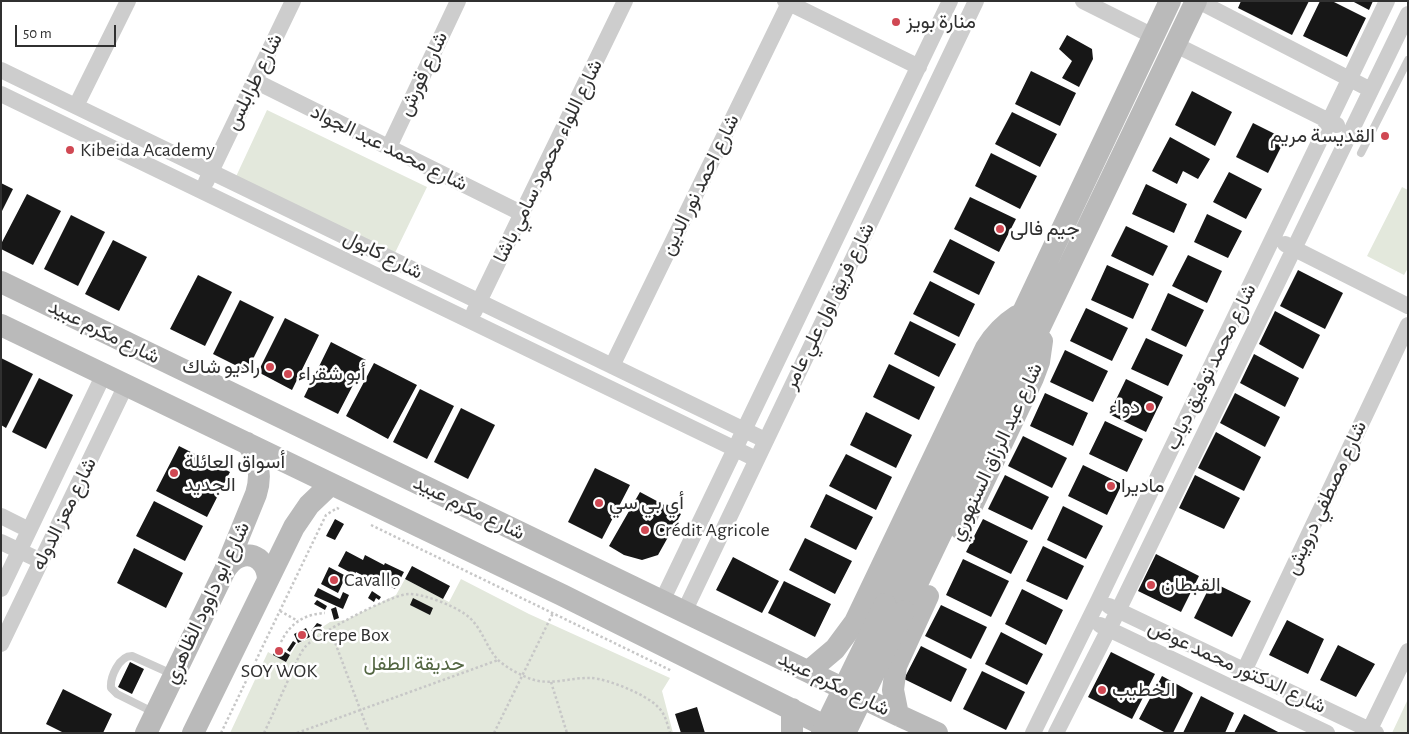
<!DOCTYPE html>
<html>
<head>
<meta charset="utf-8">
<style>
	body { margin:0 }
	#map { position:relative; width:1409px; height:734px; overflow:hidden; background:#fff; font-family:"Alegreya Sans",sans-serif }
	canvas { display:block }
	.frame { position:absolute; inset:0; border:2px solid #303030; pointer-events:none }
	.scale { position:absolute; left:15px; top:25px; width:101px; height:22px; box-sizing:border-box; border:2px solid #303030; border-top:0; padding-left:6px; font-size:15px; line-height:18px; white-space:nowrap; color:#303030; -webkit-text-stroke:4px #fff; paint-order:stroke }
</style>
</head>
<body>
<div id="map">
<canvas width="1409" height="734"></canvas>
<div class="frame"></div>
<div class="scale">50 m</div>
</div>
<script>
const g = document.querySelector('canvas').getContext('2d');
g.lineJoin = 'round';
function fillPath(path, color) { g.fillStyle = color; g.fill(path, 'evenodd'); }
function stroke(path, color, width, dash) { g.strokeStyle = color; g.lineWidth = width; g.lineCap = dash ? 'butt' : 'round'; g.setLineDash(dash || []); g.stroke(path); }
function drawText(font, color, halo, rows, align = 'center') {
  g.font = font + ' "Alegreya Sans",Vazirmatn,sans-serif'; g.lineWidth = 5; g.setLineDash([]); g.textBaseline = 'middle'; g.strokeStyle = halo; g.fillStyle = color; for (const [text, x, y, turn = 0] of rows) {
    g.save(); g.translate(x, y); g.rotate((+turn || 0) * Math.PI / 180); g.textAlign = isNaN(turn) ? turn : align; if (halo) g.strokeText(text, 0, 0); g.fillText(text, 0, 0); g.restore();
  }
}
fillPath(new Path2D(`
	M 267,110 L 427,187 L 391,261 L 233,183 Z
	M 1402,187 L 1408,190 L 1408,268 L 1404,275 L 1367,256 Z
	M 405,579 L 449,602 L 461,579 L 529,614 L 670,678 L 662,691 L 673,733 L 230,733 L 268,652 L 286,662 L 297,644 L 317,635 L 324,626 L 330,622 L 346,620 L 396,595 Z
	M 1408,699 L 1408,733 L 1391,733 L 1392,733 Z`), '#e3e8dc');
fillPath(new Path2D(`
	M 1241,1 L 1309,1 L 1292,35 L 1238,8 Z
	M 1320,1 L 1332,1 L 1366,18 L 1347,57 L 1303,36 Z
	M 1352,1 L 1373,1 L 1369,10 Z
	M 1067,35 L 1092,49 L 1093,59 L 1079,87 L 1062,78 L 1072,61 L 1059,49 Z
	M 1031,71 L 1076,93 L 1060,126 L 1015,104 Z
	M 1192,91 L 1232,112 L 1215,146 L 1175,125 Z
	M 1012,112 L 1057,134 L 1040,167 L 995,144 Z
	M 1253,123 L 1285,139 L 1268,173 L 1236,157 Z
	M 1170,137 L 1210,159 L 1198,179 L 1183,171 L 1177,184 L 1152,171 Z
	M 991,153 L 1037,176 L 1020,209 L 975,186 Z
	M 1229,172 L 1262,189 L 1246,219 L 1213,202 Z
	M 1,183 L 13,189 L 1,213 Z
	M 1146,184 L 1187,204 L 1174,233 L 1132,214 Z
	M 27,194 L 61,211 L 33,265 L 1,249 L 1,244 Z
	M 970,197 L 1016,219 L 999,252 L 954,229 Z
	M 1207,214 L 1242,231 L 1228,258 L 1194,242 Z
	M 71,215 L 105,232 L 78,286 L 44,269 Z
	M 1126,226 L 1168,246 L 1153,276 L 1111,256 Z
	M 950,239 L 995,262 L 979,295 L 933,272 Z
	M 113,240 L 147,257 L 119,311 L 85,294 Z
	M 1188,255 L 1222,271 L 1207,303 L 1172,286 Z
	M 1107,265 L 1149,284 L 1133,319 L 1091,300 Z
	M 1298,270 L 1343,293 L 1325,329 L 1280,306 Z
	M 198,275 L 232,292 L 205,346 L 170,329 Z
	M 930,281 L 975,304 L 959,337 L 913,314 Z
	M 1168,293 L 1204,310 L 1186,347 L 1151,330 Z
	M 240,300 L 274,317 L 247,371 L 213,354 Z
	M 1086,308 L 1128,328 L 1112,361 L 1070,341 Z
	M 1275,311 L 1320,335 L 1303,369 L 1259,344 Z
	M 285,318 L 319,335 L 292,390 L 258,372 Z
	M 910,321 L 956,344 L 939,377 L 894,354 Z
	M 1146,338 L 1183,355 L 1168,386 L 1131,369 Z
	M 331,342 L 366,360 L 338,414 L 304,397 Z
	M 1065,350 L 1108,371 L 1093,402 L 1050,382 Z
	M 1254,354 L 1299,378 L 1285,407 L 1240,383 Z
	M 1,358 L 33,374 L 6,428 L 1,425 Z
	M 374,363 L 417,385 L 388,439 L 346,416 Z
	M 889,364 L 935,387 L 919,420 L 873,397 Z
	M 39,378 L 73,395 L 46,449 L 12,432 Z
	M 1126,379 L 1163,397 L 1146,432 L 1109,414 Z
	M 420,389 L 454,406 L 427,459 L 393,442 Z
	M 1045,393 L 1088,413 L 1073,446 L 1030,426 Z
	M 1235,393 L 1280,417 L 1265,447 L 1220,423 Z
	M 461,408 L 495,425 L 468,479 L 434,462 Z
	M 866,412 L 912,435 L 896,468 L 850,445 Z
	M 1105,421 L 1143,439 L 1127,472 L 1089,454 Z
	M 1216,432 L 1261,457 L 1244,491 L 1198,468 Z
	M 1023,436 L 1067,458 L 1052,488 L 1008,466 Z
	M 179,446 L 230,472 L 207,517 L 156,491 Z
	M 846,454 L 892,477 L 876,510 L 829,486 Z
	M 1083,465 L 1122,484 L 1107,515 L 1068,496 Z
	M 595,468 L 630,485 L 602,539 L 568,522 Z
	M 1005,475 L 1049,497 L 1032,530 L 988,509 Z
	M 1195,475 L 1240,498 L 1224,529 L 1179,508 Z
	M 640,492 L 681,514 L 658,555 L 642,560 L 624,555 L 609,546 Z
	M 826,494 L 873,517 L 856,550 L 810,527 Z
	M 154,501 L 203,526 L 185,561 L 136,536 Z
	M 1063,506 L 1103,526 L 1086,559 L 1047,540 Z
	M 335,519 L 344,524 L 335,540 L 326,536 Z
	M 983,519 L 1028,541 L 1011,574 L 966,552 Z
	M 805,538 L 852,561 L 835,594 L 789,570 Z
	M 1043,546 L 1084,566 L 1067,600 L 1026,581 Z
	M 134,548 L 183,573 L 166,608 L 117,583 Z
	M 346,551 L 363,560 L 365,555 L 384,565 L 385,563 L 404,572 L 395,589 L 376,579 L 375,582 L 356,572 L 355,575 L 338,566 Z
	M 1156,554 L 1199,576 L 1181,612 L 1138,591 Z
	M 733,557 L 779,581 L 762,613 L 716,590 Z
	M 963,559 L 1009,581 L 991,617 L 946,595 Z
	M 412,566 L 450,586 L 443,599 L 405,579 Z
	M 329,567 L 346,576 L 338,593 L 321,584 Z
	M 784,581 L 831,604 L 815,637 L 768,613 Z
	M 1212,582 L 1251,601 L 1232,637 L 1194,618 Z
	M 318,588 L 340,599 L 343,592 L 349,595 L 343,609 L 314,596 Z
	M 1022,589 L 1063,610 L 1046,645 L 1005,624 Z
	M 372,591 L 381,597 L 379,600 L 376,598 L 374,602 L 368,598 Z
	M 413,598 L 433,608 L 430,615 L 410,605 Z
	M 317,600 L 327,606 L 325,610 L 314,604 Z
	M 941,605 L 987,627 L 971,659 L 925,636 Z
	M 336,607 L 339,618 L 334,620 L 331,609 Z
	M 1287,620 L 1324,639 L 1308,674 L 1269,655 Z
	M 317,623 L 322,625 L 315,634 L 311,631 Z
	M 306,628 L 310,637 L 298,643 L 294,634 Z
	M 1001,632 L 1043,654 L 1027,685 L 985,664 Z
	M 293,641 L 296,643 L 290,652 L 287,650 Z
	M 1338,645 L 1375,664 L 1356,697 L 1320,680 Z
	M 921,646 L 967,669 L 951,702 L 904,679 Z
	M 277,647 L 290,655 L 286,662 L 273,655 Z
	M 1111,652 L 1155,674 L 1132,719 L 1088,697 Z
	M 130,662 L 144,669 L 132,694 L 118,687 Z
	M 982,671 L 1025,692 L 1006,730 L 963,709 Z
	M 1162,676 L 1193,693 L 1173,733 L 1166,733 L 1139,719 Z
	M 63,689 L 112,714 L 103,733 L 64,733 L 46,724 Z
	M 1201,696 L 1234,713 L 1225,733 L 1183,733 Z
	M 697,707 L 705,733 L 681,733 L 675,714 Z
	M 1244,714 L 1280,733 L 1234,733 Z`), '#171717');
stroke(new Path2D(`
	M 371,525 L 672,671
	M 280,611 L 298,621
	M 330,629 L 369,733
	M 281,642 C 290,623 305,614 325,613
	M 551,682 L 567,733
	M 221,733 L 326,515 L 337,508 L 339,509
	M 264,733 C 273,714 281,696 289,678 C 294,668 298,656 305,647 C 316,634 392,594 409,594 C 424,594 452,605 465,614 C 482,626 485,646 498,660 C 507,668 520,675 531,679 C 550,686 572,677 591,678 C 608,679 645,694 657,706 C 665,713 667,723 670,733
	M 297,733 L 498,660
	M 494,733 L 553,613`), '#c7c7c7', 2.5, [2.5, 2.5]);
stroke(new Path2D(`
	M 1361,153 L 1408,60
	M 153,712 L 117,694 L 111,688 C 110,677 119,656 132,656 L 172,674`), '#cdcdcd', 8);
stroke(new Path2D(`
	M 785,1 L 919,67
	M 1083,1 L 1153,36
	M 1198,1 L 1371,90
	M 1176,45 L 1337,125
	M 1,70 L 765,440
	M 255,81 L 523,214
	M 1,94 L 756,459
	M 76,106 L 128,1
	M 389,147 L 458,1
	M 206,182 L 293,1
	M 1285,244 L 1408,306
	M 474,312 L 625,1
	M 612,366 L 789,3
	M 1,516 L 29,530
	M 1,542 L 41,561
	M 1,589 L 104,374
	M 662,601 L 950,1
	M 1109,606 L 1376,733
	M 684,612 L 976,1
	M 1100,625 L 1327,733
	M 1,644 L 126,385
	M 1244,671 L 1408,325
	M 1033,733 L 1098,601 L 1387,1
	M 1056,733 L 1118,611 L 1408,14
	M 1368,733 L 1408,651`), '#cdcdcd', 16);
stroke(new Path2D(`
	M 1,282 L 898,715 L 937,733
	M 1,325 L 562,595 L 839,733
	M 961,529 L 1033,378 L 1039,362 L 1042,341
	M 225,570 C 229,564 233,559 239,557 C 256,550 268,565 268,580
	M 885,604 L 1170,1
	M 904,611 L 1196,1
	M 809,671 L 835,649 L 855,622 L 986,348 C 994,335 1003,325 1017,316
	M 898,715 L 893,690 L 896,666 L 928,596
	M 146,733 L 225,570 L 256,494 C 262,475 259,459 247,443
	M 193,733 L 294,527 L 309,505 L 331,484
	M 792,733 L 792,709`), '#bababa', 22);
stroke(new Path2D(`
	M 822,733 L 885,604
	M 845,733 L 904,611`), '#bababa', 22);
for (const [x, y, r, color] of [
	[896,22,5,"#d04853"],
	[1385,136,5,"#d04853"],
	[70,150,5,"#d04853"],
	[1000,229,5,"#d04853"],
	[270,367,5,"#d04853"],
	[288,374,5,"#d04853"],
	[1150,407,5,"#d04853"],
	[174,473,5,"#d04853"],
	[1111,486,5,"#d04853"],
	[599,503,5,"#d04853"],
	[645,530,5,"#d04853"],
	[334,580,5,"#d04853"],
	[1151,585,5,"#d04853"],
	[302,635,5,"#d04853"],
	[279,651,5,"#d04853"],
	[1102,690,5,"#d04853"]
]) { const dot = new Path2D(); dot.arc(x, y, r, 0, 2 * Math.PI); g.fillStyle = color; g.fill(dot); stroke(dot, '#fff', 2); }
drawText('20px', '#303030', '#fff', [
	["منارة بويز",906,22],
	["القديسة مريم",1375,136,"right"],
	["Kibeida Academy",80,150],
	["جيم فالى",1010,229],
	["راديو شاك",260,367,"right"],
	["أبو شقراء",298,374],
	["دواء",1140,407,"right"],
	["أسواق العائلة",184,462],
	["الجديد",184,485],
	["ماديرا",1121,486],
	["أي بي سي",609,503],
	["Crédit Agricole",655,530],
	["Cavallo",344,580],
	["القبطان",1161,585],
	["Crepe Box",312,635],
	["SOY WOK",279,671,"center"],
	["الخطيب",1112,690]
], 'left');
drawText('20px', '#303030', '#fff', [
	["شارع قورش",423,74,-65],
	["شارع طرابلس",254,82,-64],
	["شارع محمد عبد الجواد",389,148,26],
	["شارع اللواء محمود سامي باشا",548,161,-64],
	["شارع احمد نور الدين",700,185,-64],
	["شارع كابول",383,255,26],
	["شارع فريق اول علي عامر",829,306,-64],
	["شارع مكرم عبيد",104,332,26],
	["شارع محمد توفيق دياب",1211,367,-64],
	["شارع عبد الرزاق السنهوري",996,452,-65],
	["شارع مصطفي درويش",1326,498,-65],
	["شارع مكرم عبيد",469,508,26],
	["شارع معز الدوله",64,514,-64],
	["شارع ابو داوود الظاهري",207,603,-65],
	["شارع الدكتور محمد عوض",1237,667,25],
	["شارع مكرم عبيد",834,684,26]
]);
drawText('20px', '#536642', '#fff', [
	["حديقة الطفل",414,664]
]);
</script>
</body>
</html>
